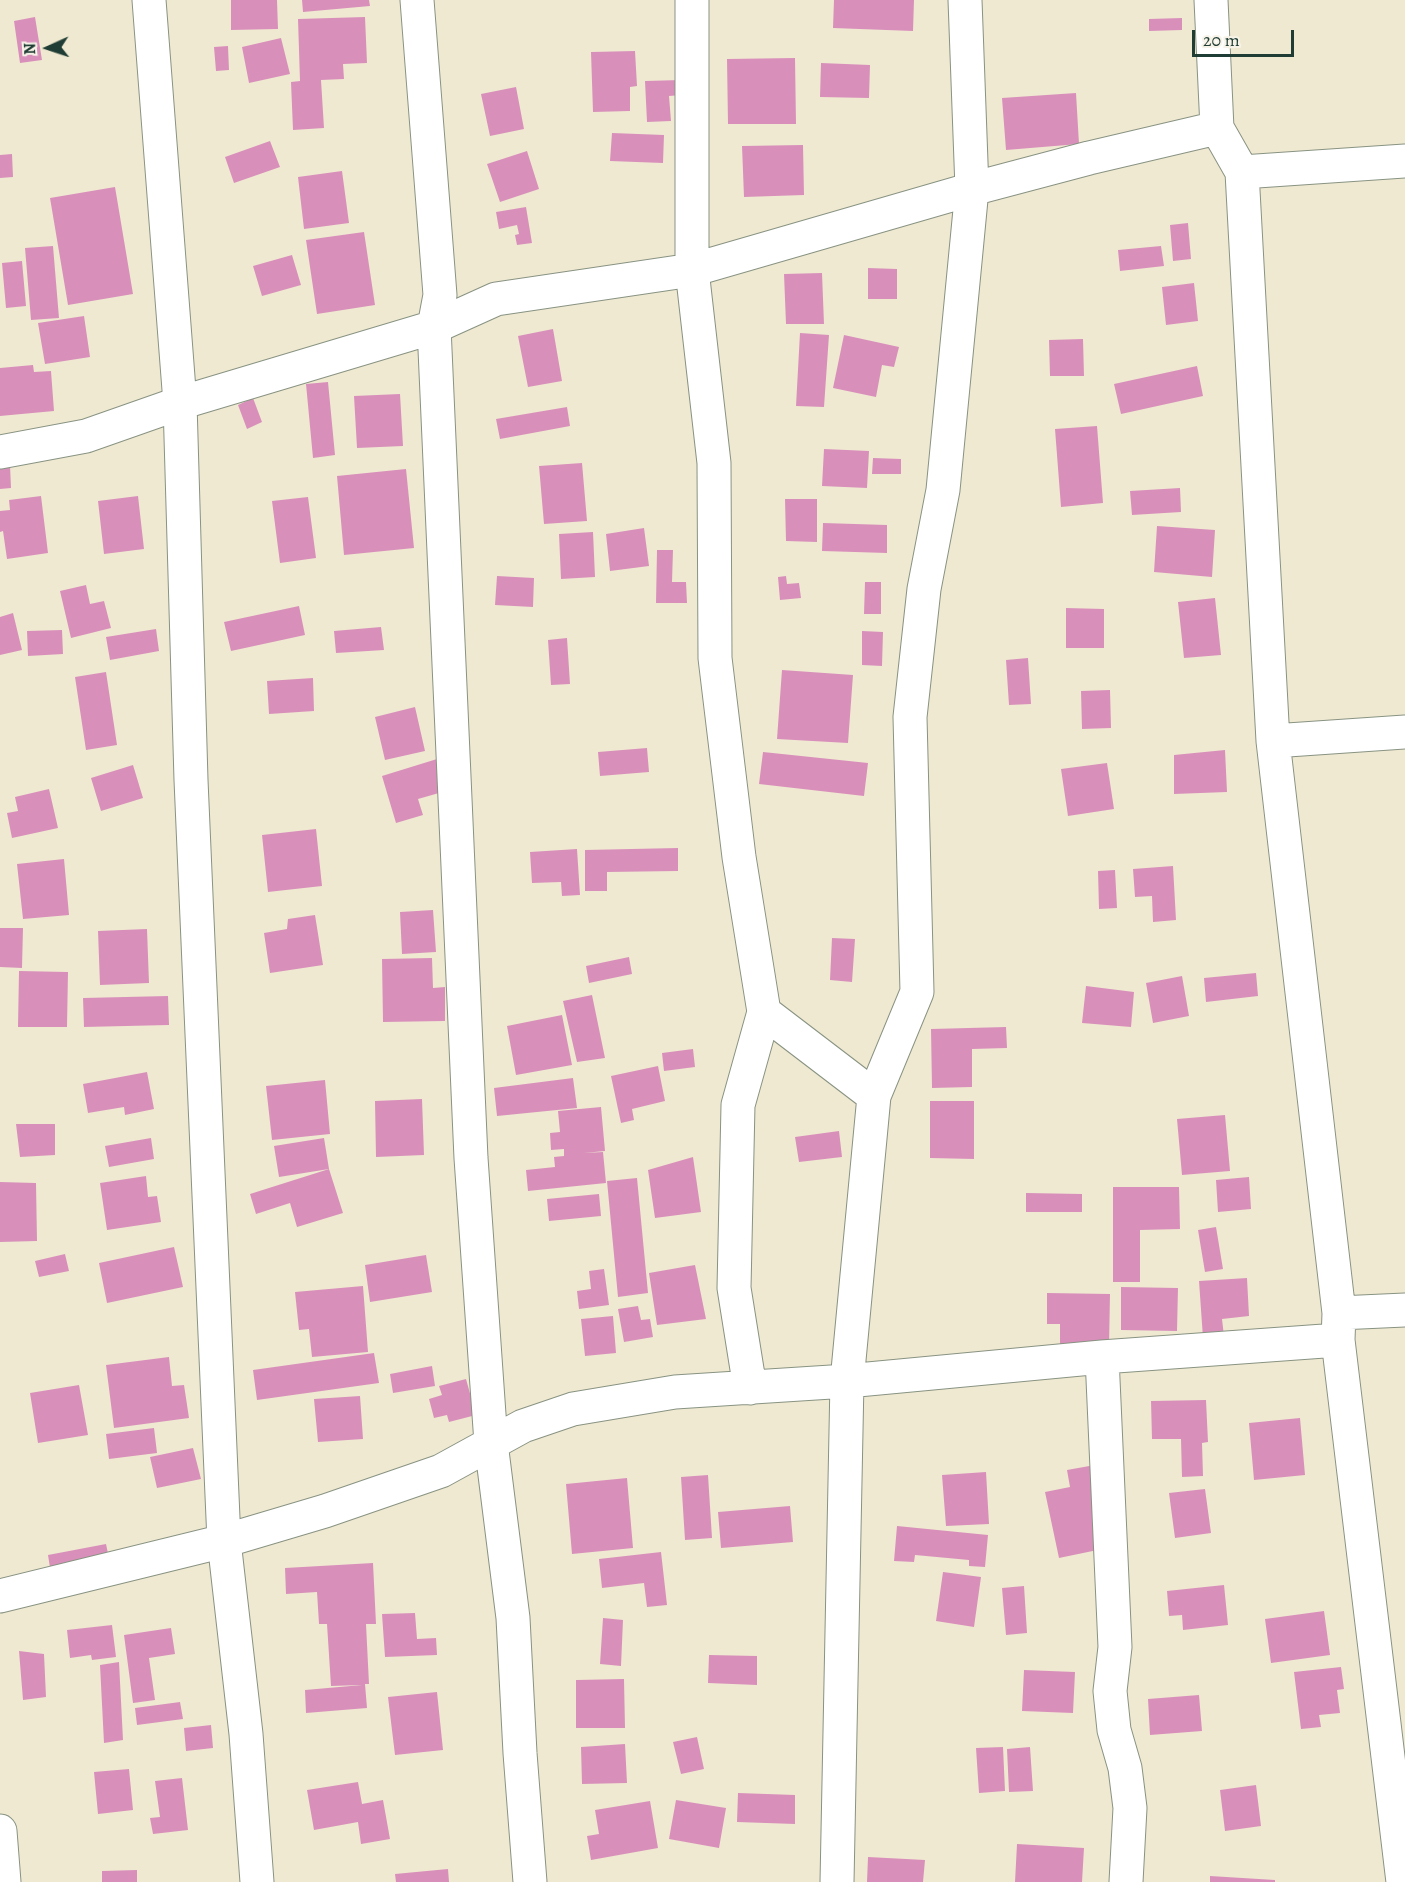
<!DOCTYPE html>
<html>
<head>
<meta charset="utf-8">
<style>
	body { margin:0 }
	#map { position:relative; width:1405px; height:1882px; overflow:hidden; background:#f0e9d1; font-family:Alegreya,serif }
	canvas { display:block }
	.north { position:absolute; left:18px; top:18px; width:60px; height:60px; -webkit-text-stroke:4px #f7f3e8; paint-order:stroke; rotate:267deg; font-size:16px; font-weight:700; line-height:24px; text-align:center; color:#1f3d34 }
	.north::after { content:''; display:block; margin:auto; width:21px; height:27px; background:#1f3d34; clip-path:polygon(50% 0,100% 100%,50% 72%,0 100%) }
	.scale { position:absolute; left:1192px; top:30px; width:102px; height:27px; box-sizing:border-box; border:3px solid #1f3d34; border-top:0; padding-left:8px; font-size:18px; line-height:21px; white-space:nowrap; color:#1f3d34; -webkit-text-stroke:4px #f7f3e8; paint-order:stroke }
</style>
</head>
<body>
<div id="map">
<canvas width="1405" height="1882"></canvas>
<div class="north">N</div>
<div class="scale">20 m</div>
</div>
<script>
const g = document.querySelector('canvas').getContext('2d');
g.lineJoin = 'round';
function fillPath(path, color) { g.fillStyle = color; g.fill(path, 'evenodd'); }
function stroke(path, color, width, dash) { g.strokeStyle = color; g.lineWidth = width; g.lineCap = dash ? 'butt' : 'round'; g.setLineDash(dash || []); g.stroke(path); }
fillPath(new Path2D(`
	M 231,0 L 277,0 L 278,29 L 231,30 Z
	M 302,0 L 369,0 L 370,6 L 303,12 Z
	M 834,0 L 914,0 L 913,31 L 833,28 Z
	M 35,17 L 42,60 L 20,63 L 14,21 Z
	M 365,17 L 367,63 L 343,64 L 344,79 L 321,80 L 324,128 L 293,130 L 291,82 L 300,81 L 298,19 Z
	M 1182,18 L 1182,30 L 1149,31 L 1149,19 Z
	M 281,38 L 290,74 L 249,83 L 242,47 Z
	M 228,46 L 229,70 L 216,71 L 214,47 Z
	M 635,51 L 637,86 L 630,87 L 630,111 L 593,112 L 591,52 Z
	M 795,58 L 796,124 L 728,124 L 727,59 Z
	M 821,63 L 870,65 L 869,98 L 820,97 Z
	M 681,80 L 682,95 L 669,96 L 671,121 L 647,122 L 645,81 Z
	M 516,87 L 524,129 L 490,136 L 481,94 Z
	M 1076,93 L 1079,144 L 1006,150 L 1002,98 Z
	M 612,133 L 664,135 L 663,163 L 610,161 Z
	M 270,141 L 280,167 L 234,183 L 225,157 Z
	M 803,145 L 804,195 L 744,197 L 742,146 Z
	M 527,151 L 539,189 L 500,202 L 487,164 Z
	M 12,154 L 13,177 L 0,178 L 0,155 Z
	M 342,171 L 349,223 L 304,229 L 298,177 Z
	M 115,187 L 133,294 L 68,305 L 50,198 Z
	M 526,207 L 532,243 L 517,245 L 515,235 L 519,234 L 517,225 L 499,229 L 496,212 Z
	M 1188,223 L 1191,259 L 1173,261 L 1170,225 Z
	M 364,232 L 375,305 L 317,314 L 306,240 Z
	M 53,246 L 59,318 L 31,320 L 25,248 Z
	M 1161,246 L 1164,266 L 1120,271 L 1118,250 Z
	M 292,255 L 301,285 L 262,296 L 253,266 Z
	M 22,261 L 26,306 L 6,308 L 2,263 Z
	M 868,268 L 897,269 L 897,299 L 868,299 Z
	M 822,273 L 824,324 L 786,324 L 784,274 Z
	M 1194,283 L 1198,321 L 1166,325 L 1162,287 Z
	M 84,316 L 90,357 L 45,364 L 38,323 Z
	M 553,329 L 562,381 L 528,387 L 518,336 Z
	M 800,333 L 829,335 L 824,407 L 796,406 Z
	M 844,335 L 899,347 L 894,367 L 882,365 L 876,397 L 833,388 Z
	M 1083,339 L 1084,376 L 1050,376 L 1049,340 Z
	M 33,365 L 34,372 L 51,371 L 54,411 L 0,416 L 0,368 Z
	M 1197,366 L 1203,396 L 1121,414 L 1114,384 Z
	M 328,382 L 335,455 L 313,458 L 306,384 Z
	M 400,394 L 403,446 L 357,448 L 354,396 Z
	M 253,398 L 262,422 L 247,429 L 238,405 Z
	M 567,407 L 570,426 L 500,439 L 496,419 Z
	M 1097,426 L 1103,503 L 1061,507 L 1055,429 Z
	M 824,449 L 869,451 L 867,488 L 822,486 Z
	M 873,458 L 901,459 L 901,474 L 872,474 Z
	M 582,463 L 587,521 L 544,524 L 539,466 Z
	M 10,465 L 11,488 L 0,489 L 0,466 Z
	M 406,469 L 414,548 L 344,555 L 337,476 Z
	M 1180,488 L 1181,512 L 1132,515 L 1130,491 Z
	M 41,496 L 48,553 L 7,559 L 3,531 L 0,532 L 0,511 L 10,510 L 9,500 Z
	M 138,496 L 144,549 L 104,554 L 98,501 Z
	M 308,497 L 316,558 L 280,563 L 272,501 Z
	M 785,499 L 817,499 L 817,542 L 786,541 Z
	M 823,523 L 887,525 L 887,553 L 822,551 Z
	M 1157,526 L 1215,530 L 1212,577 L 1154,572 Z
	M 644,528 L 649,566 L 610,571 L 606,534 Z
	M 593,532 L 595,577 L 561,579 L 559,534 Z
	M 657,550 L 673,550 L 672,582 L 686,582 L 687,603 L 656,603 Z
	M 497,576 L 534,578 L 533,607 L 495,605 Z
	M 786,576 L 787,584 L 799,583 L 801,598 L 780,600 L 778,577 Z
	M 865,582 L 881,582 L 881,614 L 864,614 Z
	M 86,585 L 90,604 L 104,601 L 111,628 L 71,638 L 60,591 Z
	M 1215,598 L 1221,655 L 1184,658 L 1178,602 Z
	M 299,606 L 305,635 L 231,651 L 224,622 Z
	M 1066,608 L 1104,609 L 1104,648 L 1066,648 Z
	M 13,613 L 22,650 L 0,655 L 0,617 Z
	M 381,627 L 384,650 L 336,653 L 334,631 Z
	M 156,629 L 159,651 L 110,660 L 106,637 Z
	M 62,630 L 63,654 L 28,656 L 27,631 Z
	M 862,631 L 883,632 L 882,666 L 862,665 Z
	M 567,638 L 570,684 L 551,685 L 548,640 Z
	M 1028,658 L 1031,704 L 1009,705 L 1006,660 Z
	M 782,670 L 853,675 L 848,743 L 777,739 Z
	M 106,672 L 117,745 L 86,750 L 75,677 Z
	M 313,678 L 314,711 L 269,714 L 267,681 Z
	M 1110,690 L 1111,728 L 1082,729 L 1081,691 Z
	M 415,707 L 425,751 L 385,760 L 375,717 Z
	M 647,748 L 649,772 L 600,776 L 598,752 Z
	M 1225,750 L 1227,792 L 1174,794 L 1174,755 Z
	M 763,752 L 868,763 L 864,796 L 759,784 Z
	M 437,759 L 446,791 L 418,799 L 423,815 L 396,823 L 382,776 Z
	M 1107,763 L 1114,809 L 1068,816 L 1061,769 Z
	M 133,765 L 143,798 L 101,811 L 91,778 Z
	M 49,789 L 58,828 L 12,838 L 7,813 L 18,811 L 15,797 Z
	M 316,829 L 322,886 L 268,892 L 262,835 Z
	M 678,848 L 678,871 L 607,872 L 607,891 L 585,891 L 585,850 Z
	M 577,849 L 580,895 L 562,896 L 561,882 L 532,883 L 530,852 Z
	M 64,859 L 69,915 L 23,919 L 17,864 Z
	M 1173,866 L 1176,920 L 1153,922 L 1152,896 L 1135,897 L 1133,869 Z
	M 1115,870 L 1117,908 L 1099,909 L 1098,871 Z
	M 433,910 L 436,952 L 402,954 L 400,912 Z
	M 315,915 L 323,965 L 270,973 L 264,933 L 287,929 L 288,919 Z
	M 0,928 L 23,928 L 22,968 L 0,967 Z
	M 147,929 L 149,983 L 100,985 L 98,931 Z
	M 832,938 L 855,939 L 852,982 L 830,980 Z
	M 629,957 L 632,974 L 589,983 L 586,966 Z
	M 432,958 L 433,988 L 445,987 L 445,1021 L 383,1022 L 382,959 Z
	M 19,971 L 68,972 L 67,1027 L 18,1027 Z
	M 1256,973 L 1258,996 L 1206,1002 L 1204,978 Z
	M 1182,976 L 1189,1016 L 1153,1023 L 1146,983 Z
	M 1086,986 L 1134,992 L 1131,1027 L 1082,1023 Z
	M 592,995 L 605,1058 L 577,1062 L 563,1001 Z
	M 168,996 L 169,1025 L 84,1027 L 83,998 Z
	M 562,1015 L 572,1065 L 516,1075 L 507,1026 Z
	M 1006,1027 L 1007,1048 L 972,1049 L 972,1087 L 932,1088 L 931,1029 Z
	M 693,1049 L 695,1067 L 664,1071 L 662,1053 Z
	M 658,1066 L 665,1101 L 632,1109 L 634,1120 L 621,1123 L 611,1076 Z
	M 147,1072 L 154,1109 L 125,1115 L 124,1107 L 88,1113 L 83,1084 Z
	M 573,1078 L 577,1108 L 497,1116 L 494,1088 Z
	M 325,1080 L 330,1134 L 272,1140 L 266,1086 Z
	M 422,1099 L 424,1155 L 376,1157 L 375,1101 Z
	M 930,1101 L 974,1101 L 974,1159 L 930,1158 Z
	M 601,1107 L 605,1151 L 584,1153 L 603,1152 L 606,1183 L 528,1191 L 526,1170 L 555,1167 L 554,1157 L 564,1156 L 564,1149 L 551,1150 L 550,1133 L 560,1132 L 558,1111 Z
	M 1225,1115 L 1230,1171 L 1182,1175 L 1177,1119 Z
	M 16,1124 L 55,1124 L 55,1155 L 20,1157 Z
	M 839,1131 L 842,1157 L 799,1162 L 795,1137 Z
	M 151,1138 L 154,1159 L 109,1167 L 105,1146 Z
	M 324,1138 L 329,1169 L 343,1213 L 297,1227 L 290,1203 L 256,1214 L 250,1194 L 329,1169 L 279,1177 L 274,1146 Z
	M 693,1157 L 701,1212 L 655,1218 L 648,1170 Z
	M 146,1176 L 148,1197 L 157,1196 L 161,1222 L 107,1230 L 100,1183 Z
	M 1249,1177 L 1251,1209 L 1218,1212 L 1216,1180 Z
	M 637,1178 L 648,1293 L 618,1297 L 607,1181 Z
	M 0,1182 L 36,1183 L 37,1241 L 0,1242 Z
	M 1113,1187 L 1179,1187 L 1180,1229 L 1140,1230 L 1140,1282 L 1113,1282 Z
	M 1026,1193 L 1082,1194 L 1082,1212 L 1026,1212 Z
	M 599,1194 L 601,1216 L 549,1221 L 547,1199 Z
	M 1216,1227 L 1223,1269 L 1205,1272 L 1198,1230 Z
	M 174,1247 L 183,1287 L 107,1303 L 99,1263 Z
	M 65,1254 L 69,1271 L 39,1277 L 35,1261 Z
	M 426,1255 L 432,1292 L 370,1302 L 365,1265 Z
	M 695,1265 L 706,1319 L 657,1325 L 649,1273 Z
	M 604,1269 L 609,1305 L 579,1309 L 577,1291 L 591,1289 L 589,1271 Z
	M 1247,1278 L 1249,1316 L 1222,1319 L 1224,1336 L 1203,1338 L 1199,1281 Z
	M 363,1286 L 368,1352 L 312,1357 L 309,1329 L 299,1330 L 295,1292 Z
	M 1121,1287 L 1178,1288 L 1177,1331 L 1121,1330 Z
	M 1047,1293 L 1110,1294 L 1109,1347 L 1060,1347 L 1060,1324 L 1047,1324 Z
	M 638,1306 L 641,1320 L 650,1319 L 653,1337 L 624,1342 L 618,1309 Z
	M 613,1316 L 616,1353 L 585,1356 L 581,1319 Z
	M 374,1353 L 379,1383 L 257,1400 L 253,1370 Z
	M 169,1357 L 172,1386 L 184,1385 L 189,1418 L 114,1428 L 106,1365 Z
	M 432,1366 L 435,1386 L 393,1393 L 390,1374 Z
	M 466,1379 L 476,1415 L 449,1422 L 447,1415 L 434,1418 L 429,1399 L 442,1395 L 439,1386 Z
	M 79,1385 L 88,1435 L 38,1443 L 30,1393 Z
	M 360,1396 L 363,1439 L 318,1442 L 314,1399 Z
	M 1206,1400 L 1208,1442 L 1202,1443 L 1203,1476 L 1182,1477 L 1181,1439 L 1152,1439 L 1151,1401 Z
	M 1300,1418 L 1305,1475 L 1254,1480 L 1249,1423 Z
	M 154,1428 L 157,1453 L 109,1459 L 106,1434 Z
	M 193,1448 L 201,1479 L 157,1488 L 150,1457 Z
	M 1095,1465 L 1112,1547 L 1059,1558 L 1045,1492 L 1070,1487 L 1067,1470 Z
	M 986,1472 L 989,1524 L 946,1526 L 942,1475 Z
	M 708,1475 L 712,1538 L 685,1540 L 681,1477 Z
	M 627,1478 L 633,1548 L 572,1554 L 566,1484 Z
	M 1205,1489 L 1211,1533 L 1175,1538 L 1169,1493 Z
	M 790,1506 L 793,1542 L 721,1548 L 718,1512 Z
	M 897,1526 L 988,1535 L 985,1567 L 969,1566 L 969,1560 L 915,1555 L 914,1562 L 894,1561 Z
	M 106,1544 L 110,1563 L 51,1574 L 48,1555 Z
	M 661,1552 L 667,1605 L 647,1607 L 644,1583 L 602,1588 L 599,1559 Z
	M 373,1563 L 376,1624 L 366,1624 L 369,1684 L 365,1684 L 367,1708 L 306,1713 L 305,1690 L 362,1685 L 331,1686 L 327,1624 L 319,1624 L 317,1592 L 286,1594 L 285,1568 Z
	M 943,1572 L 981,1577 L 974,1627 L 936,1621 Z
	M 1224,1585 L 1228,1625 L 1183,1630 L 1182,1615 L 1169,1616 L 1167,1591 Z
	M 1024,1586 L 1027,1633 L 1006,1635 L 1002,1588 Z
	M 1324,1611 L 1330,1655 L 1271,1663 L 1265,1619 Z
	M 415,1613 L 417,1639 L 436,1638 L 437,1655 L 385,1657 L 382,1614 Z
	M 603,1618 L 623,1620 L 621,1666 L 600,1664 Z
	M 112,1625 L 116,1657 L 92,1660 L 91,1655 L 70,1658 L 67,1630 Z
	M 171,1628 L 175,1654 L 149,1658 L 155,1700 L 133,1703 L 124,1635 Z
	M 19,1651 L 44,1654 L 46,1697 L 23,1700 Z
	M 709,1655 L 757,1656 L 757,1685 L 708,1683 Z
	M 119,1662 L 123,1740 L 104,1743 L 100,1665 Z
	M 1341,1667 L 1344,1689 L 1337,1690 L 1340,1713 L 1319,1715 L 1321,1727 L 1301,1729 L 1294,1672 Z
	M 1024,1670 L 1075,1672 L 1073,1713 L 1022,1711 Z
	M 624,1679 L 625,1728 L 576,1728 L 576,1680 Z
	M 437,1692 L 443,1750 L 395,1755 L 388,1697 Z
	M 1199,1695 L 1202,1731 L 1150,1735 L 1148,1699 Z
	M 180,1702 L 183,1719 L 137,1725 L 135,1708 Z
	M 211,1725 L 213,1748 L 186,1751 L 184,1728 Z
	M 697,1737 L 704,1769 L 681,1774 L 673,1742 Z
	M 625,1744 L 627,1783 L 582,1784 L 581,1747 Z
	M 1003,1747 L 1005,1791 L 979,1793 L 976,1748 Z
	M 1030,1747 L 1033,1791 L 1009,1792 L 1007,1749 Z
	M 129,1769 L 133,1810 L 98,1814 L 94,1772 Z
	M 182,1778 L 188,1830 L 153,1834 L 150,1818 L 160,1817 L 155,1781 Z
	M 358,1782 L 362,1804 L 383,1800 L 390,1839 L 361,1844 L 358,1822 L 314,1830 L 307,1790 Z
	M 1256,1785 L 1261,1826 L 1225,1831 L 1220,1790 Z
	M 738,1793 L 795,1795 L 795,1824 L 737,1822 Z
	M 676,1800 L 726,1808 L 719,1848 L 669,1839 Z
	M 650,1801 L 658,1848 L 591,1860 L 587,1836 L 599,1834 L 595,1810 Z
	M 1017,1844 L 1084,1848 L 1082,1882 L 1015,1882 Z
	M 868,1857 L 925,1860 L 923,1882 L 867,1882 Z
	M 448,1869 L 449,1882 L 396,1882 L 395,1874 Z
	M 137,1870 L 137,1882 L 102,1882 L 102,1871 Z
	M 1210,1876 L 1275,1880 L 1275,1882 L 1210,1882 Z`), '#d890bb');
const minor = new Path2D(`
	M 149,0 L 180,403 L 191,780 L 224,1541 L 246,1734 L 257,1882
	M 417,0 L 440,295 L 434,327 L 471,1158 L 491,1443 L 513,1618 L 520,1753 L 530,1882
	M 692,0 L 692,270 L 714,463 L 715,658 L 739,857 L 764,1012 L 874,1096
	M 1211,0 L 1217,128 L 1242,172 L 1273,741 L 1339,1313 L 1338,1340 L 1403,1882
	M 1242,172 L 1405,161
	M 0,452 L 86,436 L 180,403 L 434,327 L 496,299 L 692,270 L 972,189 L 1089,158 L 1217,128
	M 1273,741 L 1405,732
	M 1339,1313 L 1405,1310
	M 1102,1357 L 1115,1647 L 1110,1691 L 1114,1730 L 1125,1768 L 1130,1808 L 1126,1882
	M 750,1388 L 734,1288 L 738,1105 L 764,1012
	M 0,1596 L 224,1541 L 325,1511 L 441,1471 L 523,1426 L 573,1409 L 675,1392 L 847,1381 L 1102,1357 L 1338,1340
	M 0,1831 L 4,1882
	M 837,1882 L 847,1381 L 874,1096 L 917,992 L 910,717 L 924,589 L 943,490 L 972,189 L 965,0`);
stroke(minor, '#889382', 35);
stroke(minor, '#fff', 33);
</script>
</body>
</html>
